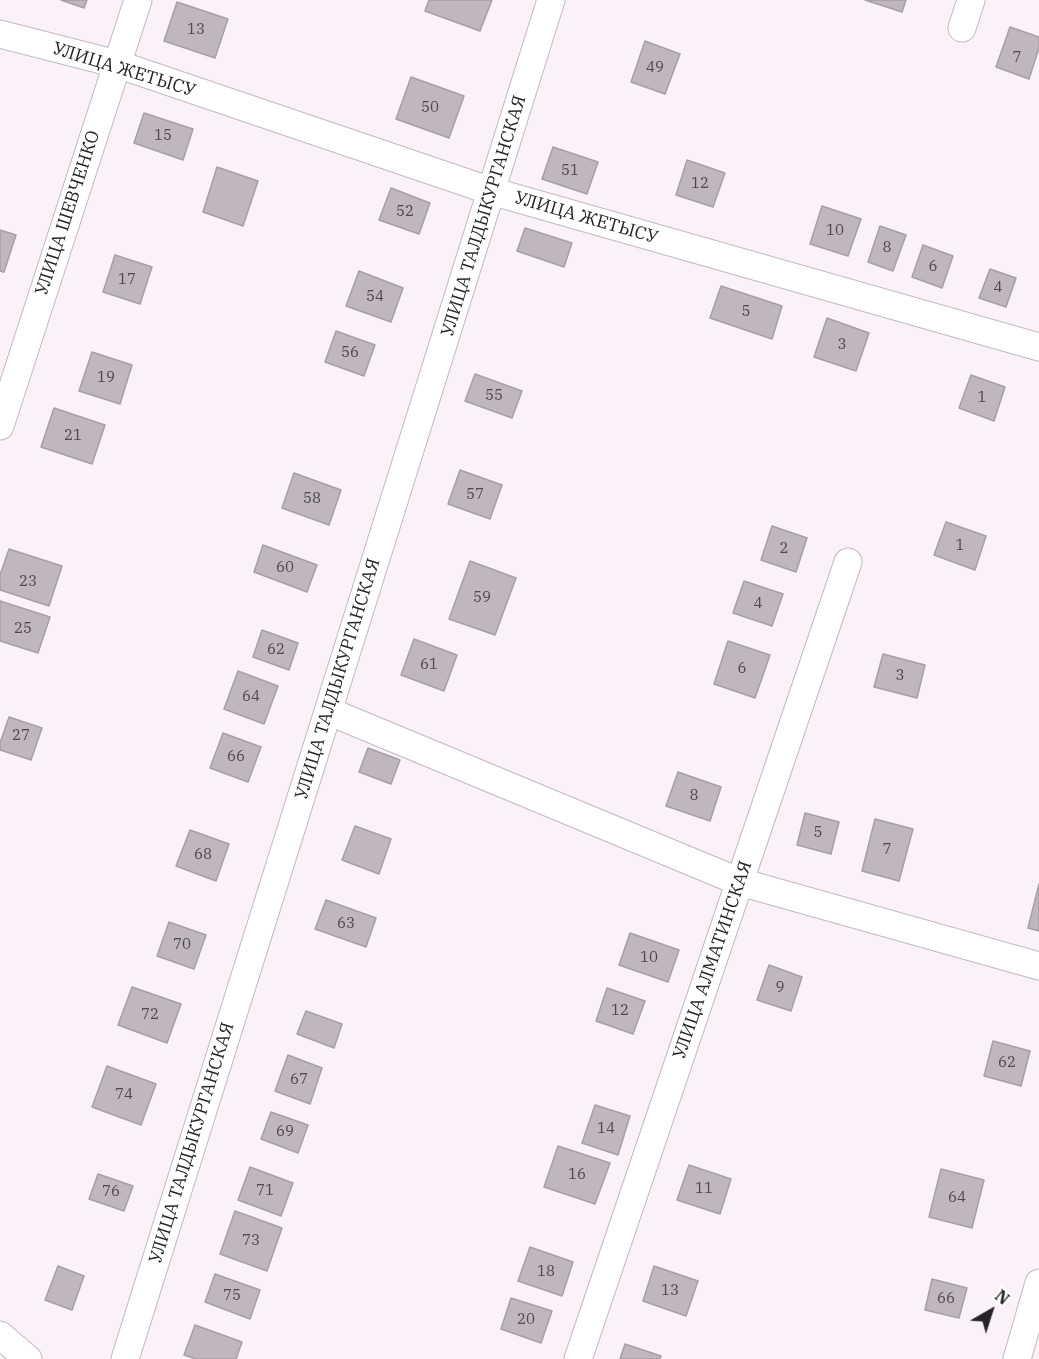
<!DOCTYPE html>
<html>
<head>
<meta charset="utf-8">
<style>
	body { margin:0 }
	#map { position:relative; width:1039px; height:1359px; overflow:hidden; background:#fbf1f9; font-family:"IBM Plex Serif",serif }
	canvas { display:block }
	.north { position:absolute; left:961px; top:1281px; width:60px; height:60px; -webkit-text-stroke:4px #fff; paint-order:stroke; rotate:39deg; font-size:16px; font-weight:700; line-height:24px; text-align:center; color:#262326 }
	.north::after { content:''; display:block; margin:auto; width:21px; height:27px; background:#262326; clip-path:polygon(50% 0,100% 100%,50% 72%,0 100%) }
</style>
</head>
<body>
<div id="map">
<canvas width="1039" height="1359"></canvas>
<div class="north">N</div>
</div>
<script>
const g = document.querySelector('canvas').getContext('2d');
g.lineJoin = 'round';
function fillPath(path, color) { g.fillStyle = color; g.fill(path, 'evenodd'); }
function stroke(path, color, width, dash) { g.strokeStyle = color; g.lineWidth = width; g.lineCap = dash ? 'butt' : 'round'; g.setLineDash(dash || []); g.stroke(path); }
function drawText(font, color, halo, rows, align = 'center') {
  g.font = font + ' "IBM Plex Serif",serif'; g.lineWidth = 5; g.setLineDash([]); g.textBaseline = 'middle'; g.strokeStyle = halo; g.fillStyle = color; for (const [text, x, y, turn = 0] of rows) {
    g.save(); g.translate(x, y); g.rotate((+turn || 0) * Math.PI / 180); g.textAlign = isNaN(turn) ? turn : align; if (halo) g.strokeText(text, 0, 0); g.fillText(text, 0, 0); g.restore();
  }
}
const building = new Path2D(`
	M 61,0 L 87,0 L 84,8 Z
	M 429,0 L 492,0 L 480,31 L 425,11 Z
	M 865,0 L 906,0 L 902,12 Z
	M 177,2 L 228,19 L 215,58 L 164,41 Z
	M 1010,27 L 1039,37 L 1039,48 L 1029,79 L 996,67 Z
	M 645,41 L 680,54 L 665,94 L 631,82 Z
	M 411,77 L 464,96 L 449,138 L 396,119 Z
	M 144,113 L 193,129 L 183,160 L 134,143 Z
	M 553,147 L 598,162 L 587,194 L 542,179 Z
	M 687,160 L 725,173 L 713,207 L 676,195 Z
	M 217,167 L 258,181 L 243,226 L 203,212 Z
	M 391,188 L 430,203 L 419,234 L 379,220 Z
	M 822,206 L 861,219 L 848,256 L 810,244 Z
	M 880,226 L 906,235 L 893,271 L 868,262 Z
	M 525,228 L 572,243 L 564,267 L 517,251 Z
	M 0,230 L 16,235 L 4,272 L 0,271 Z
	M 923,245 L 953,256 L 942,288 L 912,277 Z
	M 115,255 L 152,267 L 140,304 L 103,292 Z
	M 990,269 L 1016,278 L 1006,307 L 979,298 Z
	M 359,271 L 403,288 L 391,322 L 346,306 Z
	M 721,286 L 782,306 L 772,339 L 710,318 Z
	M 827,318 L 869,333 L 856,371 L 814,357 Z
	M 336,331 L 375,345 L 364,376 L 325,362 Z
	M 92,352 L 132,365 L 120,404 L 79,391 Z
	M 475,374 L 522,391 L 512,418 L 465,401 Z
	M 971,375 L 1005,387 L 994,421 L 959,408 Z
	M 54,408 L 105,425 L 92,464 L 41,447 Z
	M 460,470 L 502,485 L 490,519 L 448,504 Z
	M 294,473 L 341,490 L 329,525 L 282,508 Z
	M 946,522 L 986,536 L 975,570 L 934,555 Z
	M 772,526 L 807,538 L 796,572 L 761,560 Z
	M 263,545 L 317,565 L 307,592 L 254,572 Z
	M 9,549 L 62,566 L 49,606 L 0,590 L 0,575 Z
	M 470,561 L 516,578 L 495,635 L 449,619 Z
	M 744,581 L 783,594 L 772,626 L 733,613 Z
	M 0,601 L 50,617 L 38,653 L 0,641 Z
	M 262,630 L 298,643 L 289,670 L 253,657 Z
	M 414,639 L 457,655 L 444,691 L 401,675 Z
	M 728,641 L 770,655 L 755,698 L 714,684 Z
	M 883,654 L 925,665 L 917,698 L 874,687 Z
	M 238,671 L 278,686 L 264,724 L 224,709 Z
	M 9,717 L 42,728 L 31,760 L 0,750 L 0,743 Z
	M 223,733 L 261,747 L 248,782 L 210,768 Z
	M 368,748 L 400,760 L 391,784 L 359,772 Z
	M 678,772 L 721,787 L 710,821 L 666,806 Z
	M 805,813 L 839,822 L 831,854 L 797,845 Z
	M 875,819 L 913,829 L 899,881 L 862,871 Z
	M 355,826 L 391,839 L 379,874 L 342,860 Z
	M 190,830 L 229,844 L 216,881 L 176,866 Z
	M 1039,884 L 1039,931 L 1028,928 Z
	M 326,900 L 376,918 L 366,947 L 315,929 Z
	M 169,922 L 206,935 L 194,969 L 157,956 Z
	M 630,933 L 679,950 L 668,982 L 619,965 Z
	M 769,965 L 802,977 L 791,1011 L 757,1000 Z
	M 132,987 L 181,1004 L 167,1043 L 118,1025 Z
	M 607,988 L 645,1001 L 633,1034 L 596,1021 Z
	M 306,1011 L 342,1024 L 334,1048 L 297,1034 Z
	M 993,1041 L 1030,1051 L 1021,1086 L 984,1076 Z
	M 288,1055 L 322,1068 L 310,1104 L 275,1091 Z
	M 107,1066 L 156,1084 L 141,1125 L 92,1107 Z
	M 595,1105 L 630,1116 L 618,1155 L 582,1143 Z
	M 271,1112 L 308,1125 L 298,1153 L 261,1139 Z
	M 558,1146 L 610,1163 L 595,1204 L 544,1187 Z
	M 689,1165 L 731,1179 L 720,1214 L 677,1200 Z
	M 250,1167 L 293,1183 L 281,1216 L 238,1200 Z
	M 941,1169 L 984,1180 L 972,1228 L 929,1217 Z
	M 98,1174 L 133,1186 L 124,1211 L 89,1199 Z
	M 235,1211 L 282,1228 L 267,1271 L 220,1254 Z
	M 530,1247 L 573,1262 L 562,1296 L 518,1281 Z
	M 58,1266 L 84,1276 L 72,1310 L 45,1300 Z
	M 654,1266 L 698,1281 L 686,1316 L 643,1301 Z
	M 215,1274 L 260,1290 L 250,1319 L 205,1302 Z
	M 932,1279 L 967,1288 L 959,1318 L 925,1310 Z
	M 511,1298 L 552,1311 L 541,1343 L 501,1329 Z
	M 195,1325 L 242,1342 L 236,1359 L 196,1359 L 184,1355 Z
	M 625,1344 L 661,1356 L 660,1359 L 620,1359 Z`);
fillPath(building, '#bfb6be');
stroke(building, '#a79ea6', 1.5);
const minor = new Path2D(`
	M 962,28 L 971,0
	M 0,34 L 117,64 L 491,191 L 1039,347
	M 0,426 L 138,0
	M 328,711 L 740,882 L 1039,966
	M 0,1335 L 28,1359
	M 125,1359 L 551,0
	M 578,1359 L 848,562
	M 1017,1359 L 1039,1283`);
stroke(minor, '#c2b9c0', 29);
stroke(minor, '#fff', 27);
drawText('15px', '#4c484c', null, [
	["13",196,30],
	["7",1017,58],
	["49",655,68],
	["50",430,108],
	["15",163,136],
	["51",570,171],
	["12",700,184],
	["52",405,212],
	["10",835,231],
	["8",887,248],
	["6",933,267],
	["17",127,280],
	["4",998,288],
	["54",375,297],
	["5",746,312],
	["3",842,345],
	["56",350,353],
	["19",106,378],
	["55",494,396],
	["1",982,398],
	["21",73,436],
	["57",475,495],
	["58",312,499],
	["1",960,546],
	["2",784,549],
	["60",285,568],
	["23",28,582],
	["59",482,598],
	["4",758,604],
	["25",23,629],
	["62",276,650],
	["61",429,665],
	["6",742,669],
	["3",900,676],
	["64",251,697],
	["27",21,736],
	["66",236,757],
	["8",694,796],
	["5",818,833],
	["7",887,850],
	["68",203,855],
	["63",346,924],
	["70",182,945],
	["10",649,958],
	["9",780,988],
	["12",620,1011],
	["72",150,1015],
	["62",1007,1063],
	["67",299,1080],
	["74",124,1095],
	["14",606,1129],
	["69",285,1132],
	["16",577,1175],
	["11",704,1189],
	["71",265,1191],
	["76",111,1192],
	["64",957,1198],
	["73",251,1241],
	["18",546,1272],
	["13",670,1291],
	["75",232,1296],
	["66",946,1299],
	["20",526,1320]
]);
drawText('18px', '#262326', '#fff', [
	["УЛИЦА ЖЕТЫСУ",124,70,17],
	["УЛИЦА ШЕВЧЕНКО",68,213,-72],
	["УЛИЦА ТАЛДЫКУРГАНСКАЯ",484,216,-73],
	["УЛИЦА ЖЕТЫСУ",586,218,16],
	["УЛИЦА ТАЛДЫКУРГАНСКАЯ",338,679,-73],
	["УЛИЦА АЛМАТИНСКАЯ",713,960,-71],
	["УЛИЦА ТАЛДЫКУРГАНСКАЯ",192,1143,-73]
]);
</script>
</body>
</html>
